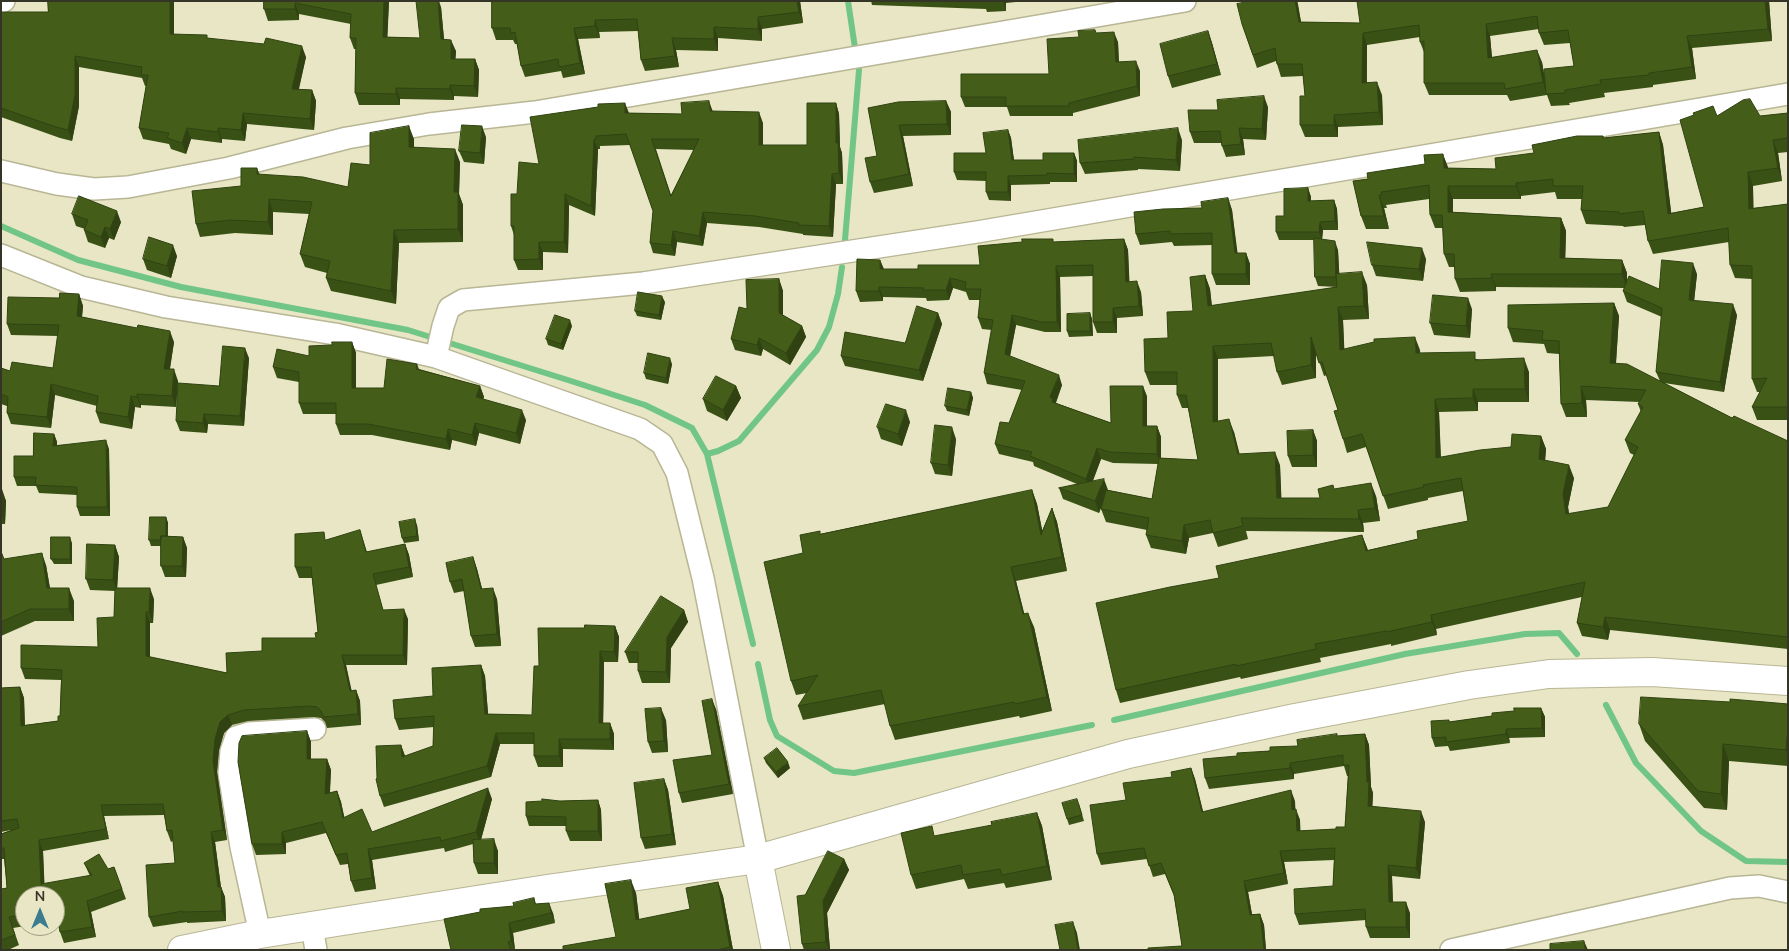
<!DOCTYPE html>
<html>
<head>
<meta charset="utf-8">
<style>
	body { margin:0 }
	#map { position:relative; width:1789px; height:951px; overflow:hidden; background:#e8e6c4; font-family:"Nunito Sans",sans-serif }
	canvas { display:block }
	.frame { position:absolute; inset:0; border:2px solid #353527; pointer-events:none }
	.north { position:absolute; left:15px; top:886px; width:50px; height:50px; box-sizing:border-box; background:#e8e6c4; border:1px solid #a09f85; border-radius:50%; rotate:0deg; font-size:14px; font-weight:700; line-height:20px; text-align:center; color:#353527 }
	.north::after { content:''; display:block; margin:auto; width:18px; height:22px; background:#3b7d8f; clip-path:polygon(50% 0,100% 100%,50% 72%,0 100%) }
</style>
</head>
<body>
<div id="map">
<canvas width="1789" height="951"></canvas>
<div class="frame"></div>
<div class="north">N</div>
</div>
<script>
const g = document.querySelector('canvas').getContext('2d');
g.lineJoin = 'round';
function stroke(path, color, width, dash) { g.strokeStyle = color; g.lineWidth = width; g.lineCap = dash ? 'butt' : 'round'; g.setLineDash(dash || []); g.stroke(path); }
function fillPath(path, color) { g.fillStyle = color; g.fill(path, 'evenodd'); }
stroke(new Path2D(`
	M 848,1 L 855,48
	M 1,226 L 78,260 L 181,287 L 408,330 L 571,381 L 645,405 L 692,428 L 707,454 L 753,644
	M 845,240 L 859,70
	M 707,454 L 718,451 L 739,441 L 817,350 L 829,327 L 838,294 L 842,267
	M 758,664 L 770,720 L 777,736 L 834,771 L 854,773 L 1092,725
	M 1606,705 L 1636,763 L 1701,831 L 1746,861 L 1788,862
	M 1114,720 L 1405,654 L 1525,634 L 1559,633 L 1577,654`), '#71c685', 6);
const street = new Path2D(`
	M 1,2 L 4,1
	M 1,171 L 57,184 L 94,189 L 128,187 L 229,168 L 347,138 L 429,124 L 535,112 L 1185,1
	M 1,255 L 81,287 L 166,307 L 335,334 L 436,357 L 640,429 L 662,444 L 677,473 L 703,578 L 758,859
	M 436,357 L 443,326 L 449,308 L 463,300 L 643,283 L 977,232 L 1788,94
	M 312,927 L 316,950
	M 260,934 L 241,847 L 229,773 L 231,751 L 236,737 L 249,733 L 315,729
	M 1451,950 L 1730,888 L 1759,886 L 1788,892`);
const secondary = new Path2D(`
	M 758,859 L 776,950
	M 182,950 L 260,934 L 547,889 L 758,859 L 1128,754 L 1295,718 L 1469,685 L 1549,674 L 1652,672 L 1788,681`);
stroke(street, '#b8b695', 24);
stroke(secondary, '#b8b695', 30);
stroke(street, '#fff', 21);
stroke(secondary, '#fff', 28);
fillPath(new Path2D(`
	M 174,1 L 174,34 L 208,38 L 306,57 L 299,89 L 312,90 L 316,101 L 314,130 L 247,124 L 245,141 L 222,139 L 222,143 L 191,139 L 186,154 L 171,149 L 169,144 L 143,139 L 139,128 L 146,86 L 145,86 L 142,78 L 79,67 L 79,106 L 72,141 L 60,138 L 1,117 L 1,12 L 48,12 Z
	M 264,1 L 389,1 L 387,37 L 420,38 L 441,7 L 444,39 L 456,51 L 455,59 L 475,59 L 479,70 L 478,97 L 454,96 L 454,100 L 400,99 L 400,105 L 359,105 L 355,93 L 356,49 L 354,49 L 350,38 L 351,24 L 299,14 L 299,20 L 268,21 L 264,9 Z
	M 800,1 L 803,23 L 762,29 L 762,41 L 718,38 L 718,51 L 676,50 L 679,67 L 645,71 L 641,60 L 638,31 L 599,32 L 600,38 L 578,39 L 585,74 L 563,78 L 561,71 L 525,77 L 521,66 L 517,44 L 515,44 L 513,40 L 496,40 L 492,28 Z
	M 871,1 L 1026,1 L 1006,3 L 1006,11 L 987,12 L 986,9 L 872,5 Z
	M 1251,1 L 1297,1 L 1301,22 L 1360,23 L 1769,1 L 1772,41 L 1692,48 L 1696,79 L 1653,85 L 1653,87 L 1604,93 L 1605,97 L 1569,103 L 1570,105 L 1551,106 L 1547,95 L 1510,101 L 1507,95 L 1429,95 L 1424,83 L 1424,52 L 1420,42 L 1420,37 L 1367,45 L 1367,83 L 1382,95 L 1383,125 L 1338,127 L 1338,137 L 1305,137 L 1300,125 L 1305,96 L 1303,76 L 1281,77 L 1277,64 L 1276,61 L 1257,68 L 1242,24 ZM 1539,29 L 1539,33 L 1544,45 L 1570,43 L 1574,66 L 1546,84 L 1542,62 L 1492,57 L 1490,36 Z
	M 1208,31 L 1212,43 L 1221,75 L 1172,88 L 1168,76 Z
	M 1096,33 L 1118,42 L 1119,62 L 1140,71 L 1140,96 L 1073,113 L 1073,116 L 1010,116 L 1007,107 L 965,107 L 961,97 L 1049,74 L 1079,37 Z
	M 946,101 L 951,112 L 951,135 L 903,136 L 913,186 L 874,193 L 870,182 L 877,156 L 868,108 Z
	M 836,103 L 839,114 L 840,147 L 842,153 L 843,184 L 836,184 L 833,237 L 803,235 L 803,234 L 759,227 L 707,223 L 703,246 L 677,242 L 675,256 L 653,253 L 650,243 L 653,211 L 630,145 L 600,146 L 600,149 L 598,149 L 595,216 L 569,205 L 568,253 L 543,252 L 543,270 L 518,270 L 514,260 L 514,235 L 511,226 L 517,194 L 539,164 L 629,113 L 682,114 L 713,111 L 763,123 L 763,145 L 807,145 ZM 656,149 L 694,150 L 671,195 Z
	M 1268,107 L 1266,140 L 1243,139 L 1245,155 L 1226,157 L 1222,146 L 1221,143 L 1194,143 L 1190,132 L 1218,110 Z
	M 1788,113 L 1788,152 L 1778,153 L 1782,181 L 1753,186 L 1753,208 L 1788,204 L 1788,420 L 1757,420 L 1752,407 L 1760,392 L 1757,392 L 1752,379 L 1752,279 L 1735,278 L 1730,265 L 1729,242 L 1653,254 L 1648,241 L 1645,225 L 1624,227 L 1623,226 L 1586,224 L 1581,210 L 1582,199 L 1557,199 L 1555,192 L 1521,196 L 1521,199 L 1453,199 L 1453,212 L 1561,218 L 1566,231 L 1565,258 L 1622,260 L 1627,273 L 1627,283 L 1659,289 L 1697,274 L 1694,301 L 1737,315 L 1724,392 L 1664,383 L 1732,418 L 1788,441 L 1788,649 L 1610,630 L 1608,640 L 1582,636 L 1577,623 L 1582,597 L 1436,629 L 1437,635 L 1391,646 L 1391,644 L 1320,658 L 1321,662 L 1241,679 L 1240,677 L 1120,703 L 1116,690 L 1219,578 L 1362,535 L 1368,550 L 1418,539 L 1468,521 L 1463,491 L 1428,498 L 1428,500 L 1388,509 L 1366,447 L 1347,453 L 1343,439 L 1338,410 L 1327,375 L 1324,376 L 1316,352 L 1316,378 L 1282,385 L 1277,372 L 1274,356 L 1218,359 L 1218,421 L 1234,432 L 1239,454 L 1280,465 L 1281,498 L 1320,498 L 1334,489 L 1376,496 L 1380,521 L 1363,523 L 1364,532 L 1246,531 L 1248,539 L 1218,547 L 1213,533 L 1189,538 L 1186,554 L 1151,548 L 1146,535 L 1147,530 L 1106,522 L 1101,509 L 1102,504 L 1099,513 L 1063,499 L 1059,488 L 1077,484 L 1034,466 L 1033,462 L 999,454 L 995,444 L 1009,423 L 1022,390 L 987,384 L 984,373 L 992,330 L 982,329 L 978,318 L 980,300 L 969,300 L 966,292 L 953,288 L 949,300 L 927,301 L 926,298 L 883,297 L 883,301 L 860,302 L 856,291 L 880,260 L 884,269 L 918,269 L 980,265 L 1054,242 L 1124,239 L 1128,250 L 1129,282 L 1141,292 L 1143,316 L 1117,318 L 1117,333 L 1097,333 L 1093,322 L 1093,276 L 1060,277 L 1061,332 L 1045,332 L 1016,325 L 1010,357 L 1062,385 L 1056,403 L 1111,423 L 1147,396 L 1147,426 L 1157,426 L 1161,437 L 1161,458 L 1198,460 L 1188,408 L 1182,408 L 1177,395 L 1177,385 L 1150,385 L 1145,372 L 1168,338 L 1193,311 L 1205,275 L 1210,289 L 1212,306 L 1337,287 L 1318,286 L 1315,277 L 1314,240 L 1279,240 L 1276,232 L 1284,216 L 1308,188 L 1311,197 L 1311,201 L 1334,200 L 1337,209 L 1338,230 L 1323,230 L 1322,239 L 1338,250 L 1339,274 L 1367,285 L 1369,319 L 1343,320 L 1344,349 L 1420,350 L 1420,353 L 1477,359 L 1529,372 L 1529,402 L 1478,402 L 1478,411 L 1439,412 L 1441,457 L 1511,447 L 1541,436 L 1546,449 L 1545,461 L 1574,478 L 1568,507 L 1569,514 L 1608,507 L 1634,455 L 1630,453 L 1625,440 L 1641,412 L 1638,404 L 1640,402 L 1586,400 L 1587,417 L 1566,417 L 1561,404 L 1559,354 L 1547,353 L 1544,344 L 1513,342 L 1508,328 L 1614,303 L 1619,316 L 1616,364 L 1660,381 L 1656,372 L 1662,317 L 1627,302 L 1623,291 L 1625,288 L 1496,287 L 1496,291 L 1460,292 L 1455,279 L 1455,267 L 1449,267 L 1444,254 L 1443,228 L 1435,228 L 1430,215 L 1429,199 L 1386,205 L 1387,208 L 1384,208 L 1389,229 L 1366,229 L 1361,216 L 1353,181 L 1448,168 L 1496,169 L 1534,153 L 1603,136 L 1604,138 L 1659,132 L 1663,145 L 1671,213 L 1704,207 L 1717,116 L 1760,116 ZM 1101,459 L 1113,463 L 1158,464 L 1152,499 L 1108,490 L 1093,481 Z
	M 1008,130 L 1011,138 L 1014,160 L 1043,160 L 1074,153 L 1077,161 L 1077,182 L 1050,182 L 1050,184 L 1011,185 L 1011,201 L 989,200 L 986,192 L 986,181 L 957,180 L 954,172 L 986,153 Z
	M 486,137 L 484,164 L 464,162 L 459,151 Z
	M 414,139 L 414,147 L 460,162 L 459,194 L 463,205 L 463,242 L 399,243 L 396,304 L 331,291 L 326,278 L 327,273 L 305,267 L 300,254 L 309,214 L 273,212 L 273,235 L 235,233 L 200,237 L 196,224 L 241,186 L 257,168 L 260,175 L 348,187 L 370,165 Z
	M 1182,140 L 1180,171 L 1138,169 L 1138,170 L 1085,174 L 1080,163 Z
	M 1228,198 L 1232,210 L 1237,253 L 1246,253 L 1250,264 L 1250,285 L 1216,285 L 1212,274 L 1212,245 L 1174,246 L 1172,242 L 1140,245 L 1136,234 L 1202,208 Z
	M 72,214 L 121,222 L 114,240 L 109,238 L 105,248 L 88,242 L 84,230 L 85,229 L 76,226 Z
	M 177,256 L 171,278 L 147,270 L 143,259 Z
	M 1426,259 L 1423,281 L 1376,276 L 1372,265 Z
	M 779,279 L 783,291 L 783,315 L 802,326 L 806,337 L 790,365 L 763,349 L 761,356 L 735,350 L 731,339 L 747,309 Z
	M 79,294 L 83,306 L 82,317 L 174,342 L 170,369 L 178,381 L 176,407 L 141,405 L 141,408 L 135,407 L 132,429 L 100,423 L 96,412 L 97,406 L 55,395 L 51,428 L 11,424 L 7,413 L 7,406 L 1,404 L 1,368 L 10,371 L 53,368 L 58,336 L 11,335 L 7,324 L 59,298 Z
	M 665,302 L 661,320 L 637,316 L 635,311 Z
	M 1472,309 L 1470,338 L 1434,335 L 1430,323 Z
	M 938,313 L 942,324 L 923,381 L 845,366 L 841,356 L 905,343 Z
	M 1090,313 L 1092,319 L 1093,336 L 1069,337 L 1067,331 Z
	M 572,326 L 563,350 L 548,345 L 546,339 Z
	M 352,342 L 356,353 L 356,388 L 384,388 L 417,364 L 419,369 L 480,386 L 484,397 L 483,399 L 526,420 L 520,444 L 479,433 L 476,446 L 452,440 L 450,450 L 372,435 L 340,435 L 336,424 L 336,414 L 303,414 L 299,403 L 299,382 L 277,378 L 273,367 L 309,356 L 332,345 Z
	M 249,358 L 244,426 L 208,424 L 207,433 L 180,431 L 176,421 L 219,386 Z
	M 672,364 L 668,384 L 646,379 L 644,373 Z
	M 736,386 L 741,398 L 727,421 L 707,411 L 703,399 Z
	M 971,392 L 973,398 L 969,416 L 947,411 L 945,406 Z
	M 910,422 L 902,446 L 881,439 L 877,427 Z
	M 1313,430 L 1317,441 L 1317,467 L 1292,467 L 1288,456 Z
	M 54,434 L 57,442 L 57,445 L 109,449 L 110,516 L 80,516 L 77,507 L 77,495 L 39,493 L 36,486 L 17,486 L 14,477 Z
	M 956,439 L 952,476 L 935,474 L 931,463 Z
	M 1,489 L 6,501 L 5,524 L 1,524 Z
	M 1032,490 L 1037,504 L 1042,531 L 1052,508 L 1057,522 L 1067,571 L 1016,581 L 1024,614 L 1034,627 L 1052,711 L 1020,718 L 1019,716 L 895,740 L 890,726 L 885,704 L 803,720 L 798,706 L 807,693 L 796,695 L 791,681 L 803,553 L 821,534 Z
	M 166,517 L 168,523 L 168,536 L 183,537 L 187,548 L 186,577 L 165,577 L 161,566 L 161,546 L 151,546 L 149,540 Z
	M 417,525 L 419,541 L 404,543 L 402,538 Z
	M 360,530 L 367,552 L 405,544 L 409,555 L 413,577 L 376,585 L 383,610 L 408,619 L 407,665 L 346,665 L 351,691 L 356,690 L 360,701 L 361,725 L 327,728 L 325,722 L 321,718 L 314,717 L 248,721 L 232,725 L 224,733 L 219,750 L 217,772 L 227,840 L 215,842 L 221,887 L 225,897 L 226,921 L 187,923 L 187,922 L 153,927 L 149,917 L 175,863 L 173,841 L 171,842 L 167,831 L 164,815 L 104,816 L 109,839 L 43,851 L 44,884 L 90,876 L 84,863 L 108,869 L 114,867 L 126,899 L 91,912 L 96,937 L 64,943 L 60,932 L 58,919 L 55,919 L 55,896 L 25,896 L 25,926 L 13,928 L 19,945 L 8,950 L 1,950 L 1,889 L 7,888 L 4,859 L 1,859 L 1,834 L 11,830 L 1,832 L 1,688 L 20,687 L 24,698 L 25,725 L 58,721 L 60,716 L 61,680 L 25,679 L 21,668 L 98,647 L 114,617 L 115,591 L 90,590 L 86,579 L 115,545 L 119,557 L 117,588 L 154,599 L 153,623 L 150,623 L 150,657 L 227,673 L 262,651 L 316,638 L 318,632 L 312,578 L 299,578 L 295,567 L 327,540 Z
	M 1,542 L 2,553 L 4,559 L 46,565 L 50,588 L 74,601 L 74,621 L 35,621 L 1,636 Z
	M 72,543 L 72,564 L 54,564 L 51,559 Z
	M 473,557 L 477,569 L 482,589 L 497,599 L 501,646 L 475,647 L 471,636 L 464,591 L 454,593 L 450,582 Z
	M 684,610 L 688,622 L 671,648 L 670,683 L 642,683 L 638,671 L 638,663 L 629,663 L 625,652 Z
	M 615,626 L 619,637 L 618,662 L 604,662 L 603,723 L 610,723 L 614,734 L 614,750 L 563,749 L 563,767 L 538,767 L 534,756 L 534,744 L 500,744 L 491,777 L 384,807 L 380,796 L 377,778 L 401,745 L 405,756 L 433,746 L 434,727 L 399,730 L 395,719 L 433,696 L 481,665 L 485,676 L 488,714 L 532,715 L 539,666 L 584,628 Z
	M 1730,702 L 1788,704 L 1788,766 L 1729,761 L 1727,810 L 1704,808 L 1645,741 L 1639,724 Z
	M 1541,708 L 1545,717 L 1545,737 L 1509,738 L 1510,743 L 1450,751 L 1448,746 L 1435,747 L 1432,738 L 1449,722 L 1492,716 L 1514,711 Z
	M 716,709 L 733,794 L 682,803 L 679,793 L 712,755 Z
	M 666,720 L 668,752 L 652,753 L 648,742 Z
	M 307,731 L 311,742 L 311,759 L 327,759 L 331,770 L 330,793 L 337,791 L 341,802 L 344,817 L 372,832 L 492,799 L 481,840 L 498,851 L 498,874 L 478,874 L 474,863 L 473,844 L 445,852 L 444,848 L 372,860 L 376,889 L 355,892 L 351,881 L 348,864 L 340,865 L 326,833 L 286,843 L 286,854 L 256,855 L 252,844 Z
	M 1365,734 L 1369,745 L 1371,787 L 1373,793 L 1372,807 L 1425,822 L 1420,879 L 1392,876 L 1393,902 L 1410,913 L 1410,938 L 1370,938 L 1366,927 L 1366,920 L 1299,925 L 1295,914 L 1333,886 L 1334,860 L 1284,862 L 1288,884 L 1248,892 L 1252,914 L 1260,914 L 1264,925 L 1266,950 L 1148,950 L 1182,946 L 1174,896 L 1165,874 L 1153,877 L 1147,859 L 1101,865 L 1097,854 L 1126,800 L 1191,768 L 1195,779 L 1203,812 L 1295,801 L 1295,809 L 1300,820 L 1300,831 L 1336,829 L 1345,827 L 1348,776 L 1347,776 L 1344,766 L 1294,774 L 1294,779 L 1209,789 L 1205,778 L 1237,756 L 1298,746 L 1338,736 Z
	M 764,758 L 790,768 L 778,778 L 766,763 Z
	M 664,779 L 668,790 L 676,845 L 645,849 L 641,838 Z
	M 598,800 L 601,810 L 602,841 L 570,841 L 566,831 L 566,826 L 529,826 L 526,816 L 560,801 Z
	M 1079,804 L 1084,821 L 1069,825 L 1067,819 Z
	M 1037,813 L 1042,826 L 1052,880 L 1006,888 L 1004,883 L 968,889 L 964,879 L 916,889 L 911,875 L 992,825 Z
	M 844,859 L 849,870 L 827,913 L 830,950 L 804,950 L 802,944 L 805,895 Z
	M 718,882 L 723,896 L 733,950 L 563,950 L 616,937 L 636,893 L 639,920 L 690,909 Z
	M 534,898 L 536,904 L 553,913 L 555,923 L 513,933 L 515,950 L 451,950 L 514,906 Z`), '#3a5116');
fillPath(new Path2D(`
	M 170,1 L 174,1 L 174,45 L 170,34 Z
	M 384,1 L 389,1 L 387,48 L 383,37 Z
	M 438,1 L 439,1 L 441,7 L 445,50 L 441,39 Z
	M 797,1 L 800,1 L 803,23 L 799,12 Z
	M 1003,1 L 1005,1 L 1006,3 L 1006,11 Z
	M 1295,1 L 1297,1 L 1298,4 L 1303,34 L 1299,22 Z
	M 1765,1 L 1769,1 L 1772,41 L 1768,29 Z
	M 295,3 L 299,14 L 299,20 L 295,9 Z
	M 758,17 L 762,29 L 762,41 L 758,29 Z
	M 595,20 L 599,32 L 600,38 L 595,26 Z
	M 1486,24 L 1490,36 L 1493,70 L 1488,58 Z
	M 714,27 L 718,38 L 718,51 L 714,39 Z
	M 574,28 L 578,39 L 585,74 L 580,63 Z
	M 1208,31 L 1212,43 L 1221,75 L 1217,64 Z
	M 1114,32 L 1118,42 L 1119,72 L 1116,62 Z
	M 1363,33 L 1367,45 L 1366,95 L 1362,83 Z
	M 1687,36 L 1692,48 L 1696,79 L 1692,67 Z
	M 672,38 L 676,50 L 679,67 L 675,56 Z
	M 451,40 L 456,51 L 455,70 L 451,59 Z
	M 302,46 L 306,57 L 296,100 L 292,89 Z
	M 1537,50 L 1542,62 L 1547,95 L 1543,82 Z
	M 75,56 L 79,67 L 79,106 L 72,141 L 68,130 Z
	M 475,59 L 479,70 L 478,97 L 474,86 Z
	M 1136,61 L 1140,71 L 1140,96 L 1137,86 Z
	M 1377,82 L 1382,95 L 1383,125 L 1379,112 Z
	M 450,85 L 454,96 L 454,100 L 450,89 Z
	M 396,88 L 400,99 L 400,105 L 396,94 Z
	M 312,90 L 316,101 L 314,130 L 310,119 Z
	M 1264,96 L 1268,107 L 1266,140 L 1262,129 Z
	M 709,101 L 713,112 L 710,111 Z
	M 946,101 L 951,112 L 951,135 L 947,124 Z
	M 625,103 L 629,113 L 625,113 Z
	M 836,103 L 839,114 L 840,147 L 842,153 L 843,184 L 839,173 L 836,143 Z
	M 759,112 L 763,123 L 763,156 L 759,145 Z
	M 243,113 L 247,124 L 245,141 L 241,130 Z
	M 1334,115 L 1338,127 L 1338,137 L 1334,125 Z
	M 899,125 L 903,136 L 913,186 L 909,174 Z
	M 409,126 L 414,139 L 414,160 L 409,147 Z
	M 482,126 L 486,137 L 484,164 L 480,153 Z
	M 187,128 L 191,139 L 186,154 L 182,143 Z
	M 218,128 L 222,139 L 222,143 L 218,132 Z
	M 1178,128 L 1182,140 L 1180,171 L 1176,160 Z
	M 1239,128 L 1243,139 L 1245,155 L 1241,144 Z
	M 1008,130 L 1011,138 L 1015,169 L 1012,160 Z
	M 1659,132 L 1663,145 L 1673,227 L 1668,214 Z
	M 594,139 L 598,149 L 595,216 L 591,206 Z
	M 1773,140 L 1778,153 L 1782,181 L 1778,168 Z
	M 455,149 L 460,162 L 459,194 L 463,205 L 463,242 L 458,229 L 454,192 Z
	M 1074,153 L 1077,161 L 1077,182 L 1074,174 Z
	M 1443,154 L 1448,167 L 1449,181 L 1444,168 Z
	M 1748,172 L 1753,186 L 1754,222 L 1749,209 Z
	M 832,174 L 836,184 L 833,237 L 829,226 Z
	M 1008,176 L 1011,185 L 1011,201 L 1008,192 Z
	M 1516,183 L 1521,196 L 1521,199 L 1516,186 Z
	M 1448,186 L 1453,199 L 1452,225 L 1448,212 Z
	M 1308,188 L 1311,197 L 1311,209 L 1308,201 Z
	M 565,194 L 569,205 L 568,253 L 564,242 Z
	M 1379,195 L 1384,208 L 1389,229 L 1384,216 Z
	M 1228,198 L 1232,210 L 1239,264 L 1235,253 Z
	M 269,199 L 273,212 L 273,235 L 268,222 Z
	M 1334,200 L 1337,209 L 1338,230 L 1335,221 Z
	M 117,211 L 121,222 L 114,240 L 110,229 Z
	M 703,212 L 707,223 L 703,246 L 699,236 Z
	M 1561,218 L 1566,231 L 1565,271 L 1560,258 Z
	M 1320,222 L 1323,230 L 1322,240 L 1319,232 Z
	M 105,227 L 109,238 L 105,248 L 101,237 Z
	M 394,230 L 399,243 L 396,304 L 391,291 Z
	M 673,231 L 677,242 L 675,256 L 671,245 Z
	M 1124,239 L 1128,250 L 1130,293 L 1126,282 Z
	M 1335,241 L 1338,250 L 1340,286 L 1336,277 Z
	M 539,242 L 543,252 L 543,270 L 539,259 Z
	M 173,245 L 177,256 L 171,278 L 167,266 Z
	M 1422,248 L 1426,259 L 1423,281 L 1419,269 Z
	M 1246,253 L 1250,264 L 1250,285 L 1246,274 Z
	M 880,260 L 884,270 L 880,269 Z
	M 1622,260 L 1627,273 L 1627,288 L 1622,274 Z
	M 1693,263 L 1697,274 L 1693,311 L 1689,300 Z
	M 1056,266 L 1060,277 L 1061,332 L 1057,322 Z
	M 1362,272 L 1367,285 L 1369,319 L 1364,306 Z
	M 1491,274 L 1496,287 L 1496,291 L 1492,278 Z
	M 1205,275 L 1210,289 L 1213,319 L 1208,306 Z
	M 950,278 L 953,288 L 949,300 L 946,290 Z
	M 779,279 L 783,291 L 783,324 L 779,313 Z
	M 1137,281 L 1141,292 L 1143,316 L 1139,306 Z
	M 879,287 L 883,297 L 883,301 L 879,291 Z
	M 79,294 L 83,306 L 81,327 L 77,316 Z
	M 662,296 L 665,302 L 661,320 L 659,315 Z
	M 1468,298 L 1472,309 L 1470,338 L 1466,326 Z
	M 1614,303 L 1619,316 L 1615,376 L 1610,363 Z
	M 1733,304 L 1737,315 L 1724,392 L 1720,382 Z
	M 1338,307 L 1343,320 L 1345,363 L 1340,350 Z
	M 1113,308 L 1117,318 L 1117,333 L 1113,322 Z
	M 938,313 L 942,324 L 923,381 L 919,370 Z
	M 1090,313 L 1092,319 L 1093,336 L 1090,331 Z
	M 1012,315 L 1016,325 L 1008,365 L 1005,354 Z
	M 570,320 L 572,326 L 563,350 L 561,344 Z
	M 802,326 L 806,337 L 790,365 L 786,353 Z
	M 170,331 L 174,342 L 168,380 L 164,369 Z
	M 1311,337 L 1316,350 L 1316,378 L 1311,365 Z
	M 1415,337 L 1420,350 L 1421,367 L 1416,353 Z
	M 759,338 L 763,349 L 761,356 L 757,345 Z
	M 352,342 L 356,353 L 356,399 L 352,388 Z
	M 1213,346 L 1218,359 L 1218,436 L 1213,422 Z
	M 245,348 L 249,358 L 244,426 L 240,416 Z
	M 670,358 L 672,364 L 668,384 L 666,378 Z
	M 1524,358 L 1529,372 L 1529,402 L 1525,389 Z
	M 174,369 L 178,381 L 176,407 L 172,396 Z
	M 1059,375 L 1062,385 L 1055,404 L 1056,413 L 1050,397 Z
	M 51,384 L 55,395 L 51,428 L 47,417 Z
	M 480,386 L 484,397 L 480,408 L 476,397 Z
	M 736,386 L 741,398 L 727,421 L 723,410 Z
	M 1143,386 L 1147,396 L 1147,437 L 1143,426 Z
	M 1581,386 L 1586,400 L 1587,417 L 1582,403 Z
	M 1473,389 L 1478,402 L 1478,411 L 1473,398 Z
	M 971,392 L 973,398 L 969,416 L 967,410 Z
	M 137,394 L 141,405 L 141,408 L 137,397 Z
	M 131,396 L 135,407 L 132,429 L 128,417 Z
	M 1435,399 L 1439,412 L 1441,471 L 1436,458 Z
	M 522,410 L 526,420 L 520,444 L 516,433 Z
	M 906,410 L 910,422 L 902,446 L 898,434 Z
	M 204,414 L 208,424 L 207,433 L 203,423 Z
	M 1229,419 L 1234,432 L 1243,467 L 1238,454 Z
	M 475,423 L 479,433 L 476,446 L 472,435 Z
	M 1157,426 L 1161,437 L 1161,464 L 1157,454 Z
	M 952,427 L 956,439 L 952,476 L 948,465 Z
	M 448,429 L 452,440 L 450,450 L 446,439 Z
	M 1313,430 L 1317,441 L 1317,467 L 1313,455 Z
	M 54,434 L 57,442 L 56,454 L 53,446 Z
	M 1541,436 L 1546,449 L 1544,473 L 1539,459 Z
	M 106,440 L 109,449 L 110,516 L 107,507 Z
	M 1097,448 L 1101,459 L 1089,490 L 1086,479 Z
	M 1275,452 L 1280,465 L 1282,511 L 1277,498 Z
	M 1569,465 L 1574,478 L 1568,507 L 1571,527 L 1566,514 L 1563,494 Z
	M 1104,479 L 1108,490 L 1099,513 L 1095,501 Z
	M 1371,483 L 1376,496 L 1380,521 L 1375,508 Z
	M 2,489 L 6,501 L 5,524 L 1,513 Z
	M 1032,490 L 1037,504 L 1046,549 L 1041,535 Z
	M 1052,508 L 1057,522 L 1067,571 L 1062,557 Z
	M 1358,510 L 1363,523 L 1364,532 L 1359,519 Z
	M 166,517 L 168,523 L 167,546 L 165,541 Z
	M 415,519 L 417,525 L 419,541 L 417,536 Z
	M 1184,525 L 1189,538 L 1186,554 L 1182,541 Z
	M 1362,535 L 1367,548 L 1370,564 L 1366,551 Z
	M 70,537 L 72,543 L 72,564 L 70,559 Z
	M 183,537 L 187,548 L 186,577 L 182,566 Z
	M 405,544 L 409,555 L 413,577 L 409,567 Z
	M 115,545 L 119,557 L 117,591 L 113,580 Z
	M 42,553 L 46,565 L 52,601 L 47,588 Z
	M 473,557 L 477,569 L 485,600 L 481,589 Z
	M 1011,567 L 1016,581 L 1028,628 L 1023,614 Z
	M 69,588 L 74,601 L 74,621 L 69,609 Z
	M 150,588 L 154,599 L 153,623 L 149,612 Z
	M 493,588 L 497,599 L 501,646 L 497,634 Z
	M 404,609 L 408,619 L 407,665 L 403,655 Z
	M 684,610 L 688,622 L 671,648 L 670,683 L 666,672 L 667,637 Z
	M 146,612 L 150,623 L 150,667 L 146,656 Z
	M 1028,613 L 1034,627 L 1052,711 L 1047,697 Z
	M 1431,615 L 1436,629 L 1437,635 L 1432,622 Z
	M 1605,617 L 1610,630 L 1608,640 L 1603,627 Z
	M 615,626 L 619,637 L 618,662 L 614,652 Z
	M 600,651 L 604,662 L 603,734 L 599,723 Z
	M 342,655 L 346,665 L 354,701 L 350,691 Z
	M 481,665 L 485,676 L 489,725 L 485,714 Z
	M 20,687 L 24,698 L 25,736 L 21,726 Z
	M 356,690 L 360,701 L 361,725 L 358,714 Z
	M 712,699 L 716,709 L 733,794 L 729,784 Z
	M 661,708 L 666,720 L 668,752 L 664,741 Z
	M 1541,708 L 1545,717 L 1545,737 L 1542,728 Z
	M 228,715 L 232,725 L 224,733 L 219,750 L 217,772 L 227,840 L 223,830 L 213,761 L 215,739 L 220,722 Z
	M 610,723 L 614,734 L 614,750 L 610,739 Z
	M 1506,729 L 1509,738 L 1510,743 L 1506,734 Z
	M 307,731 L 311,742 L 311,769 L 307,759 Z
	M 496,733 L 500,744 L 491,777 L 487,766 Z
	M 1365,734 L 1369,745 L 1371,787 L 1373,793 L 1372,817 L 1368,806 Z
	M 1787,736 L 1788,739 L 1788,755 L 1786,750 Z
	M 559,739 L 563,749 L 563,767 L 559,756 Z
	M 1723,744 L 1729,761 L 1727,810 L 1721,794 Z
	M 401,745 L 405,756 L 402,757 Z
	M 327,759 L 331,770 L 329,804 L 325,794 Z
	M 788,762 L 790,768 L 778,778 L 776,772 Z
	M 1290,763 L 1294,774 L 1294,779 L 1290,768 Z
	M 1191,768 L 1195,779 L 1206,823 L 1202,812 Z
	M 664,779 L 668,790 L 676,845 L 672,834 Z
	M 488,788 L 492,799 L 480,843 L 476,832 Z
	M 1291,790 L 1295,801 L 1296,821 L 1292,810 Z
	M 337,791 L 341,802 L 347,829 L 343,818 Z
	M 598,800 L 601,810 L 602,841 L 598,831 Z
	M 101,805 L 104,816 L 109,839 L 106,829 Z
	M 1296,809 L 1300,820 L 1301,842 L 1297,831 Z
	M 1421,811 L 1425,822 L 1420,879 L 1416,868 Z
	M 1037,813 L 1042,826 L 1052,880 L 1047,866 Z
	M 211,832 L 215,842 L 221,888 L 221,887 L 225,897 L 226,921 L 222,911 L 218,887 Z
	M 282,832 L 286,843 L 286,854 L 282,844 Z
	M 494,839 L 498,851 L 498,874 L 494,863 Z
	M 39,840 L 43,851 L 45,895 L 41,884 Z
	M 368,849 L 372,860 L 376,889 L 372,878 Z
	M 1280,851 L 1284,862 L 1288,884 L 1284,873 Z
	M 844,859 L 849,870 L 827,913 L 830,950 L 829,950 L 826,942 L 823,901 Z
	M 1388,865 L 1392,876 L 1393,913 L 1389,902 Z
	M 631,880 L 636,893 L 641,933 L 636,920 Z
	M 1244,881 L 1248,892 L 1254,926 L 1250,915 Z
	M 718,882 L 723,896 L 733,950 L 731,950 L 730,947 Z
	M 87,901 L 91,912 L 96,937 L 92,927 Z
	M 1406,902 L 1410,913 L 1410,938 L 1406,927 Z
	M 549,903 L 553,913 L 555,923 L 551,913 Z
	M 1260,914 L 1264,925 L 1266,950 L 1264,950 Z
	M 1073,922 L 1077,933 L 1080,950 L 1078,950 Z
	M 509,923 L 513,933 L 515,950 L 511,941 Z
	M 1584,941 L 1588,950 L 1585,950 Z`), '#304212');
const building = new Path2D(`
	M 48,1 L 170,1 L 170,34 L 207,35 L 207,38 L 264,44 L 266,38 L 302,46 L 292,89 L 312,90 L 310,119 L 243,113 L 241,130 L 218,128 L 218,132 L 187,128 L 182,143 L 167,138 L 169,133 L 139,128 L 148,75 L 141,75 L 142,67 L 75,56 L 75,95 L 68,130 L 56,127 L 1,108 L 1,12 L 48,12 Z
	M 264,1 L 384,1 L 383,37 L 420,38 L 416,1 L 438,1 L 441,39 L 451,40 L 451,59 L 475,59 L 474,86 L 450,85 L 450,89 L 396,88 L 396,94 L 355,93 L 356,38 L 350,38 L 351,14 L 295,3 L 295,9 L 264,9 Z
	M 492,1 L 797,1 L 799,12 L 758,17 L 758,29 L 714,27 L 714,39 L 672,38 L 675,56 L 641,60 L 637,19 L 595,20 L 595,26 L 574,28 L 580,63 L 559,67 L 558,59 L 521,66 L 515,32 L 511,33 L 510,28 L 492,28 Z
	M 1251,1 L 1295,1 L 1299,22 L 1360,23 L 1357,1 L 1765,1 L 1768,29 L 1687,36 L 1692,67 L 1649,73 L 1649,75 L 1600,80 L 1601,84 L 1565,90 L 1565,93 L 1546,94 L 1544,69 L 1574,66 L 1568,30 L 1539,33 L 1537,16 L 1486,24 L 1488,58 L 1537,50 L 1543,82 L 1505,89 L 1504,83 L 1424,83 L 1424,41 L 1420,42 L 1419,25 L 1363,33 L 1362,83 L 1377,82 L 1379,112 L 1334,115 L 1334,125 L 1300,125 L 1300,96 L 1305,96 L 1302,64 L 1277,64 L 1275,48 L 1253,55 L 1242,24 L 1237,4 Z
	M 1095,30 L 1096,33 L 1114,32 L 1116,62 L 1136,61 L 1137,86 L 1069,103 L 1069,106 L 1006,106 L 1006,97 L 961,97 L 961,74 L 1049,74 L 1047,39 L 1079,37 L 1078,31 Z
	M 1208,31 L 1217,64 L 1168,76 L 1160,44 Z
	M 1264,96 L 1262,129 L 1239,128 L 1241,144 L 1222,146 L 1220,131 L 1190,132 L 1188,110 L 1218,110 L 1217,100 Z
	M 1750,99 L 1760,116 L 1788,113 L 1788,138 L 1773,140 L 1778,168 L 1748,172 L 1749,209 L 1788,204 L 1788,407 L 1752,407 L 1767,378 L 1752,379 L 1752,266 L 1730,265 L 1728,228 L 1648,241 L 1643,211 L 1619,214 L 1619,212 L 1581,210 L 1583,186 L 1553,186 L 1553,179 L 1516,183 L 1516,186 L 1448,186 L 1448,212 L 1561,218 L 1560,258 L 1622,260 L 1622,274 L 1491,274 L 1492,278 L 1455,279 L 1454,254 L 1444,254 L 1442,215 L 1430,215 L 1429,185 L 1381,192 L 1382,195 L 1379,195 L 1384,216 L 1361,216 L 1353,181 L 1368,179 L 1367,173 L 1425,164 L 1424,155 L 1443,154 L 1444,168 L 1496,169 L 1495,158 L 1534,153 L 1532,145 L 1577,136 L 1603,136 L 1603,138 L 1659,132 L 1668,214 L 1704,207 L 1680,120 L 1694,115 L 1693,113 L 1713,106 L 1717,116 L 1743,100 Z
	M 709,101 L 710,111 L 759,112 L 759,145 L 807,145 L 807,103 L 836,103 L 836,143 L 838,143 L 839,173 L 832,174 L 829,226 L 799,225 L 799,223 L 755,216 L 703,212 L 699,236 L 673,231 L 671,245 L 650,243 L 653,211 L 626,134 L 596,136 L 596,139 L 594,139 L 591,206 L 565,194 L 564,242 L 539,242 L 539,259 L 514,260 L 514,226 L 511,226 L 511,194 L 517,194 L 519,162 L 539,164 L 530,117 L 598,107 L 598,104 L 625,103 L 625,113 L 682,114 L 681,103 ZM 652,139 L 699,139 L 671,196 Z
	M 946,101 L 947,124 L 899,125 L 909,174 L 870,182 L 865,158 L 877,156 L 868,108 L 898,102 Z
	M 462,125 L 482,126 L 480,153 L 459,151 Z
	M 409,126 L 409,147 L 455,149 L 454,192 L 458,192 L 458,229 L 394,230 L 391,291 L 326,278 L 330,261 L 300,254 L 312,202 L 269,199 L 268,222 L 230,220 L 196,224 L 192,191 L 241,186 L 241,168 L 257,168 L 257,174 L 303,177 L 348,187 L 351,163 L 370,165 L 370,133 Z
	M 1178,128 L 1176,160 L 1134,157 L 1134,159 L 1080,163 L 1078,140 Z
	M 1008,130 L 1012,160 L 1043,160 L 1043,153 L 1074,153 L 1074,174 L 1047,173 L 1047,175 L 1008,176 L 1008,192 L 986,192 L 986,172 L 954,172 L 954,153 L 986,153 L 983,133 Z
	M 1308,188 L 1308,201 L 1334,200 L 1335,221 L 1320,222 L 1319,232 L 1276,232 L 1276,216 L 1284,216 L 1284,189 Z
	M 79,196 L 117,211 L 110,229 L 105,227 L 101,237 L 84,230 L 88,220 L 72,214 Z
	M 1228,198 L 1235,253 L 1246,253 L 1246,274 L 1212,274 L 1212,233 L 1170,234 L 1170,231 L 1136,234 L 1134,212 L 1163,209 L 1202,208 L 1201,202 Z
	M 149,237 L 173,245 L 167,266 L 143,259 Z
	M 1314,238 L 1335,241 L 1336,277 L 1315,277 Z
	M 1022,239 L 1053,239 L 1053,242 L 1124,239 L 1126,282 L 1137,281 L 1139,306 L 1113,308 L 1113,322 L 1093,322 L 1093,265 L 1056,266 L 1057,322 L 1041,322 L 1012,315 L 1005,354 L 1059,375 L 1050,397 L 1053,399 L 1052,402 L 1111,423 L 1110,386 L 1143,386 L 1143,426 L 1157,426 L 1157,454 L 1109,452 L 1097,448 L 1086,479 L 1030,456 L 1032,452 L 995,444 L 1000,422 L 1009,423 L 1025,381 L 984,373 L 993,320 L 978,318 L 981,289 L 965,289 L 966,282 L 950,278 L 946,290 L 923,290 L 924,288 L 879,287 L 879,291 L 856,291 L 857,259 L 880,260 L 880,269 L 918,269 L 918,265 L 980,265 L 978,246 L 1022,242 Z
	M 1367,242 L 1422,248 L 1419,269 L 1372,265 Z
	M 1662,260 L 1693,263 L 1689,300 L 1733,304 L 1720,382 L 1656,372 L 1662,308 L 1623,291 L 1629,276 L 1659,289 Z
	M 1362,272 L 1364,306 L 1338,307 L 1340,350 L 1374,342 L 1374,339 L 1415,337 L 1416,353 L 1475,352 L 1475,360 L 1524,358 L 1525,389 L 1473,389 L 1473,398 L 1435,399 L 1436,458 L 1480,450 L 1511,447 L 1512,434 L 1541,436 L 1539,459 L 1569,465 L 1563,494 L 1566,514 L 1608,507 L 1638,447 L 1625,440 L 1643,407 L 1638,404 L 1646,390 L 1581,386 L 1582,403 L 1561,404 L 1559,341 L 1542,340 L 1543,331 L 1508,328 L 1508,305 L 1614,303 L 1610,363 L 1627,364 L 1732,418 L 1734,416 L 1788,441 L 1788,637 L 1605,617 L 1603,627 L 1577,623 L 1585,582 L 1431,615 L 1432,622 L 1386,632 L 1386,631 L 1315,644 L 1316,649 L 1236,666 L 1236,664 L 1116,690 L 1096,603 L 1170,587 L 1219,578 L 1216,566 L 1362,535 L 1366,551 L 1418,539 L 1417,531 L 1468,521 L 1461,478 L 1423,485 L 1424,487 L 1383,496 L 1362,434 L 1343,439 L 1334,411 L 1338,410 L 1322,362 L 1319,363 L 1311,337 L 1311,365 L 1277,372 L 1271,343 L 1213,346 L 1213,422 L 1229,419 L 1238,454 L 1275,452 L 1277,498 L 1320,498 L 1318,489 L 1333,485 L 1334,489 L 1371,483 L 1375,508 L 1358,510 L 1359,519 L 1241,518 L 1243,526 L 1213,533 L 1210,520 L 1184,525 L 1182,541 L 1146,535 L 1149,518 L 1101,509 L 1106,490 L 1152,499 L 1159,458 L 1198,460 L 1186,395 L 1177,395 L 1177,372 L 1145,372 L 1144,339 L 1168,338 L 1167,312 L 1193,311 L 1190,277 L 1205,275 L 1208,306 L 1337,287 L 1336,274 Z
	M 779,279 L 779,313 L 802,326 L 786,353 L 759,338 L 757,345 L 731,339 L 739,307 L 747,309 L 746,280 Z
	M 638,292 L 662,296 L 659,315 L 635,311 Z
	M 60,293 L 79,294 L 77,316 L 137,328 L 138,325 L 170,331 L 164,369 L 174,369 L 172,396 L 137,394 L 137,397 L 131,396 L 128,417 L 96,412 L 98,396 L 51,384 L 47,417 L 7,413 L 8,397 L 1,394 L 1,368 L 10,371 L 12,362 L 53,368 L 59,325 L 7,324 L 8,297 L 59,298 Z
	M 1433,295 L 1468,298 L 1466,326 L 1430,323 Z
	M 917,306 L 938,313 L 919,370 L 841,356 L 845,332 L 905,343 Z
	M 1090,313 L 1090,331 L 1067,331 L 1067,314 Z
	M 555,315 L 570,320 L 561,344 L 546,339 Z
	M 332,342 L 352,342 L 352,388 L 384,388 L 387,359 L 417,364 L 416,369 L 480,386 L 476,397 L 522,410 L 516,433 L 475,423 L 472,435 L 448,429 L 446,439 L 368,424 L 336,424 L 336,403 L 299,403 L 299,372 L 273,367 L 277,349 L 309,356 L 309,346 L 332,345 Z
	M 223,346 L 245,348 L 240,416 L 204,414 L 203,423 L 176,421 L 178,383 L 219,386 Z
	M 648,353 L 670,358 L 666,378 L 644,373 Z
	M 716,376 L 736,386 L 723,410 L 703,399 Z
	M 948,388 L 971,392 L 967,410 L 945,406 Z
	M 886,404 L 906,410 L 898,434 L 877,427 Z
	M 935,425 L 952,427 L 948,465 L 931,463 Z
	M 1313,430 L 1313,455 L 1288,456 L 1287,431 Z
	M 34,433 L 54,434 L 53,446 L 106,440 L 107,507 L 77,507 L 77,487 L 35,485 L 36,477 L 14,477 L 14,456 L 33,456 Z
	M 1104,479 L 1095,501 L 1059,488 Z
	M 1032,490 L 1041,535 L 1052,508 L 1062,557 L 1011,567 L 1023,614 L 1028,613 L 1047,697 L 1015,704 L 1014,702 L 890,726 L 881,690 L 798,706 L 818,675 L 791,681 L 764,562 L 803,553 L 800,535 L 820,531 L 820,534 Z
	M 150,517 L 166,517 L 166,536 L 161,536 L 161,540 L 149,540 Z
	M 415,519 L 417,536 L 402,538 L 399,522 Z
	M 360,530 L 366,552 L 405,544 L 409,567 L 373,574 L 383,610 L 404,609 L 403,655 L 342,655 L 350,691 L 356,690 L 358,714 L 324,717 L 321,711 L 317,707 L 310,706 L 244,710 L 228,715 L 220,722 L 215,739 L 213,761 L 223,830 L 211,832 L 218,887 L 221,887 L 222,911 L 183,912 L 183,911 L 149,917 L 146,865 L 175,863 L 172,830 L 167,831 L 163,804 L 101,805 L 106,829 L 39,840 L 41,884 L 92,875 L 84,863 L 99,854 L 108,869 L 114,867 L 122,889 L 87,901 L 92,927 L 60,932 L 56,908 L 55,908 L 55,896 L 25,896 L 25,914 L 9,917 L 15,935 L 1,940 L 1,889 L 7,888 L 4,848 L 1,848 L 1,834 L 19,828 L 17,819 L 1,821 L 1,688 L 20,687 L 21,726 L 58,721 L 58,716 L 60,716 L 62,670 L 21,668 L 21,645 L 98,647 L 97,618 L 114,617 L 115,588 L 150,588 L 149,612 L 146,612 L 146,656 L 227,673 L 226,653 L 262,651 L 262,638 L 316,638 L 315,633 L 318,632 L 311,567 L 295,567 L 295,534 L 324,532 L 325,540 Z
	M 161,536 L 183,537 L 182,566 L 161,566 Z
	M 51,537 L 70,537 L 70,559 L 51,559 Z
	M 87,544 L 115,545 L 113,580 L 86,579 Z
	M 1,552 L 4,559 L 42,553 L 47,588 L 69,588 L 69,609 L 30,609 L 1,622 Z
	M 473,557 L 481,589 L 493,588 L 497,634 L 471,636 L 462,579 L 450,582 L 446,563 Z
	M 661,596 L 684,610 L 667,637 L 666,672 L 638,671 L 638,652 L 625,652 Z
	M 585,625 L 615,626 L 614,652 L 600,651 L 599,723 L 610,723 L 610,739 L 559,739 L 559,756 L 534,756 L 534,733 L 496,733 L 487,766 L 380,796 L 376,779 L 377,778 L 376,746 L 401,745 L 402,757 L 433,746 L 434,716 L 395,719 L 393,700 L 433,696 L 432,668 L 481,665 L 485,714 L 532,715 L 534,666 L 539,666 L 538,628 L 584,628 Z
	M 1641,697 L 1730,702 L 1730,699 L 1788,704 L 1788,737 L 1787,736 L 1786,750 L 1723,744 L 1721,794 L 1698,791 L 1639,724 Z
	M 712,699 L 729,784 L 679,793 L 673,760 L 712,755 L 702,701 Z
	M 661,708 L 664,741 L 648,742 L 645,709 Z
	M 1514,708 L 1541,708 L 1542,728 L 1506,729 L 1506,734 L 1446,742 L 1446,737 L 1432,738 L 1431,721 L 1449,720 L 1449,722 L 1492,716 L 1492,713 L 1514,711 Z
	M 307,731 L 307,759 L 327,759 L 325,794 L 337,791 L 343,818 L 362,809 L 372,832 L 488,788 L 476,832 L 441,841 L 440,837 L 368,849 L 372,878 L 351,881 L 347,853 L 336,855 L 322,822 L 282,832 L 282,844 L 252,844 L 238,762 L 239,743 L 242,736 Z
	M 1337,734 L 1337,736 L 1365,734 L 1367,782 L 1369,782 L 1368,806 L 1421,811 L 1416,868 L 1388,865 L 1389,902 L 1406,902 L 1406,927 L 1366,927 L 1365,909 L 1295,914 L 1294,889 L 1333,886 L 1335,848 L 1280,851 L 1284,873 L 1244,881 L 1250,915 L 1260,914 L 1264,950 L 1148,950 L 1148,948 L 1182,946 L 1174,894 L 1161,863 L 1149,866 L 1144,848 L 1097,854 L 1090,805 L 1126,800 L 1123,783 L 1172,777 L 1171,772 L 1191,768 L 1202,812 L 1291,790 L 1292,810 L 1296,809 L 1297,831 L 1336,829 L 1336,827 L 1345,827 L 1349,765 L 1343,765 L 1343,755 L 1290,763 L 1290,768 L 1205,778 L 1203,759 L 1237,756 L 1237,753 L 1270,751 L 1270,747 L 1298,746 L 1297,740 Z
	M 777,748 L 788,762 L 776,772 L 764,758 Z
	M 664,779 L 672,834 L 641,838 L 634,783 Z
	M 542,799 L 560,801 L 598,800 L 598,831 L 566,831 L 566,817 L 526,816 L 526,802 L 542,801 Z
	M 1077,799 L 1082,815 L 1067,819 L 1062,803 Z
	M 1037,813 L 1047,866 L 1002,875 L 1000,869 L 963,875 L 961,865 L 911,875 L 901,833 L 932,826 L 934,836 L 992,825 L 991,822 Z
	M 494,839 L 494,863 L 474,863 L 473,840 Z
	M 828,851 L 844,859 L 823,901 L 826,942 L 802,944 L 797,896 L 805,895 Z
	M 631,880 L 636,920 L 690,909 L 686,888 L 718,882 L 730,947 L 717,950 L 563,950 L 563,946 L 616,937 L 605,884 Z
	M 534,898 L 535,904 L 549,903 L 551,913 L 509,923 L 511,941 L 508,942 L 511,950 L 451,950 L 444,919 L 480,912 L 480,909 L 514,906 L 513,903 Z
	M 1073,922 L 1078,950 L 1060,950 L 1055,925 Z
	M 1584,941 L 1585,950 L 1550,950 L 1550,944 Z`);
fillPath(building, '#445e19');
stroke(building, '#304212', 1);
</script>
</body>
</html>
